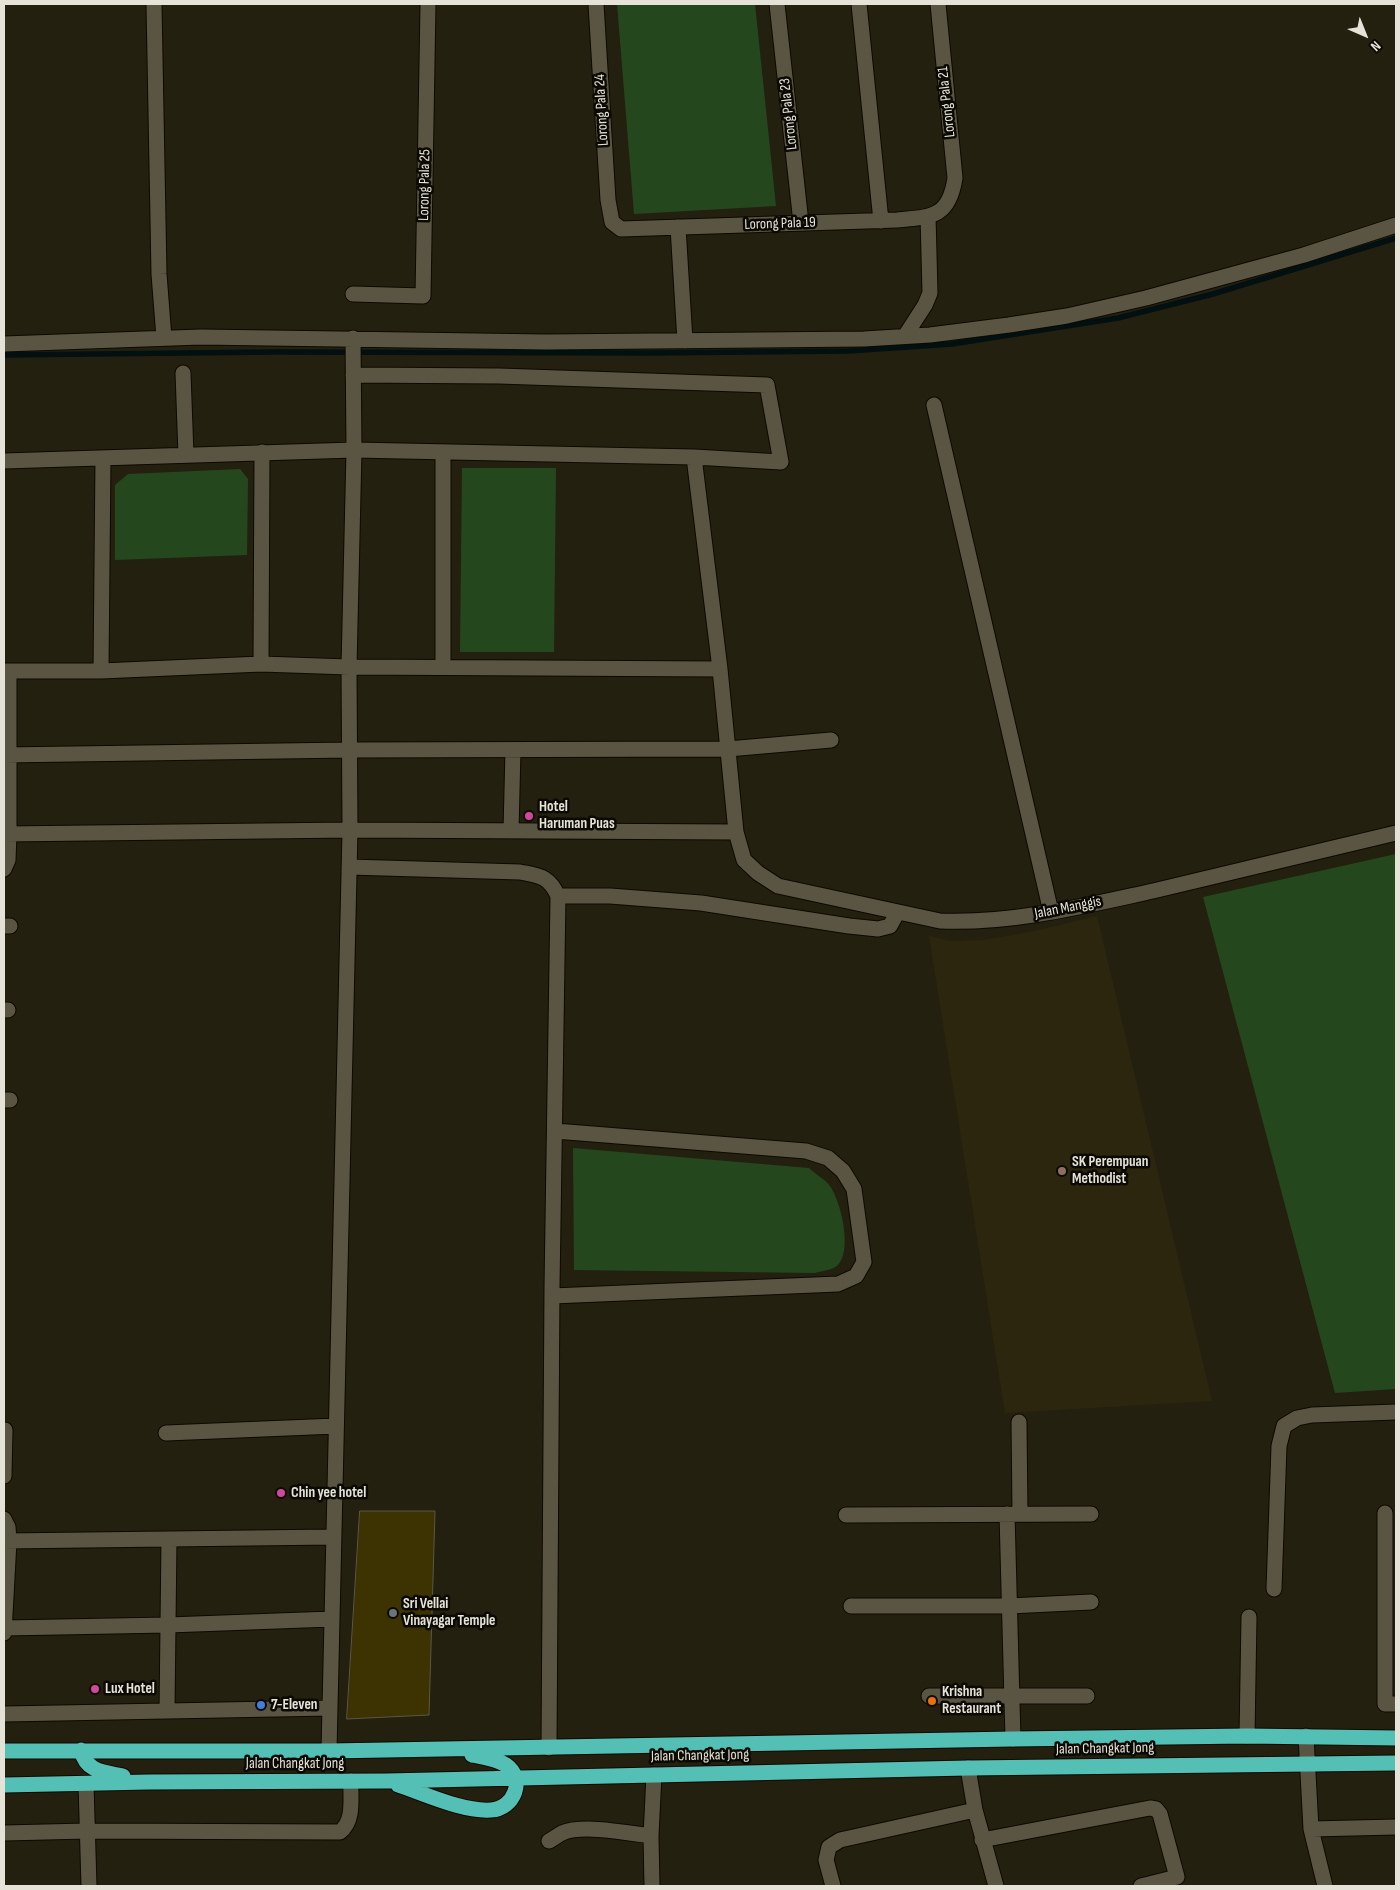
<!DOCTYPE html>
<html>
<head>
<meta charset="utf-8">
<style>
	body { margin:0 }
	#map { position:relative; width:1400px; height:1890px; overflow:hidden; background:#24200f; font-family:"Sofia Sans Condensed",sans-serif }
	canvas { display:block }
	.frame { position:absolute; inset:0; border:5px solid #e5e2d7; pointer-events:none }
	.north { position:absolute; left:1340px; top:10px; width:50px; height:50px; -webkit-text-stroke:4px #0b0904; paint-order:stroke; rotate:136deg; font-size:14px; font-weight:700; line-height:20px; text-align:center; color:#e5e2d7 }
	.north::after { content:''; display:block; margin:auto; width:18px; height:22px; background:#e5e2d7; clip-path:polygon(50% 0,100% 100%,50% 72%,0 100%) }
</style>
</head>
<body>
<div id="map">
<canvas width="1400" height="1890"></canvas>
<div class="frame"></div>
<div class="north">N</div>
</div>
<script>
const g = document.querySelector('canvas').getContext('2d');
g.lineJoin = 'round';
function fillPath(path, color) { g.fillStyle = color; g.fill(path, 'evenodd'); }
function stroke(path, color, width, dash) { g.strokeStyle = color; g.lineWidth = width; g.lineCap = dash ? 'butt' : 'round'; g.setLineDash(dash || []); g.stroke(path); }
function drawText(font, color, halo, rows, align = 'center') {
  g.font = font + ' "Sofia Sans Condensed",sans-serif'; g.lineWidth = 5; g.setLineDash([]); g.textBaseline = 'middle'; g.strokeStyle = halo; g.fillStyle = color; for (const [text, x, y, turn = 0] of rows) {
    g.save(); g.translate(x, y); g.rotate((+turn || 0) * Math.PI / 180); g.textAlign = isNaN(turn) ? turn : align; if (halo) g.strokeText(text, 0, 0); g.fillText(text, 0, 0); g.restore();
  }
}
fillPath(new Path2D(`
	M 1097,916 L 1212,1401 L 1005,1413 L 929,936 L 951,941 L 984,940 L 1035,931 Z`), '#2c260e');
fillPath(new Path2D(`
	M 617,4 L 755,4 L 776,206 L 634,214 Z
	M 462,468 L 556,468 L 554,652 L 460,652 Z
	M 240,469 L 248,479 L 247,555 L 115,560 L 115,485 L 128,474 Z
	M 1396,854 L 1396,1389 L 1335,1393 L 1203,897 Z
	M 573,1148 L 809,1168 C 815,1174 825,1179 830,1186 C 841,1202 853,1251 837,1266 C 832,1270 821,1271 815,1273 L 574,1270 Z`), '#25471d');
stroke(new Path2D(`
	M 4,355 L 274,352 L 649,353 L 848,351 L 952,344 L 1118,318 L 1213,294 L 1396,238`), '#031012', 5.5);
const building = new Path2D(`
	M 360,1511 L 435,1511 L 429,1715 L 347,1719 Z`);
fillPath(building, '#3d3201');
stroke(building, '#5c5744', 1);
const minor = new Path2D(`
	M 154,4 L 159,274 L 164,338
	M 596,4 L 608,200 L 612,222 L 621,229 L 897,220 C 931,217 949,218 955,178 L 938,4
	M 777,4 L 801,223
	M 859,4 L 881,221
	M 678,227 L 685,341
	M 353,294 L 423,296 L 428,4
	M 905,336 L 925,305 L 930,293 L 928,216
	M 4,344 L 201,337 L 546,342 L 864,339 L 930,335 L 1009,325 L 1067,316 L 1146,298 L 1304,255 L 1396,225
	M 183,373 L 186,455
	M 934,405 L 1051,912
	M 443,452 L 443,667
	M 694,457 L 720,669 L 736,832 L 744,860 L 758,873 L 778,886 L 940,921 C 1012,924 1084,906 1153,891 C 1234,872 1315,853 1396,833
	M 4,461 L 354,450 L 694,457 L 781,462 L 767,385 L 499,376 L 353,375
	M 261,664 L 262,452
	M 4,671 L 101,671 L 261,664 L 349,667 L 720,669
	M 101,671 L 103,458
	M 4,755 L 349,750 L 728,749 L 831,740
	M 511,831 L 513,750
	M 4,834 L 350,830 L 736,832
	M 349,867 L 520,872 C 540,876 549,876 558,896 L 552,1287 L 549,1748
	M 4,869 L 8,860 L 9,834 L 9,671
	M 558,896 L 610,896 L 701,903 L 849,926 L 878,929 L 890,926 L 897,913
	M 4,926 L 10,926
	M 4,1010 L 8,1010
	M 4,1100 L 10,1100
	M 552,1296 L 838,1284 L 856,1276 L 864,1262 L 854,1189 L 843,1171 L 828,1158 L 806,1151 L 555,1131
	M 1019,1422 L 1020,1514
	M 4,1430 L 5,1430 L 4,1476
	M 166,1433 L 336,1426
	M 1385,1513 L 1385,1704 L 1396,1704
	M 1007,1514 L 1013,1739
	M 846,1515 L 1091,1514
	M 4,1519 L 8,1527 L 9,1541 L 4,1633
	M 4,1541 L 333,1537
	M 1274,1589 L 1279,1446 L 1284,1426 L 1297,1418 L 1312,1415 L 1396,1412
	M 851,1606 L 1009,1606 L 1091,1602
	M 4,1628 L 168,1625 L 332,1619
	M 929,1696 L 1087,1696
	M 167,1711 L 169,1539
	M 4,1714 L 330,1708
	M 1247,1736 L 1249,1617
	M 1306,1736 L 1311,1829 L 1325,1886
	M 329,1751 L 350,830 L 349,667 L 354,450 L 353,338
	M 968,1768 L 975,1810 L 996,1886
	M 86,1784 L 89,1886
	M 1311,1829 L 1396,1827
	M 4,1833 L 87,1831 L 340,1832 C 355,1820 350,1798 351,1781
	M 982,1840 L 1150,1808 L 1156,1809 L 1160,1814 L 1177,1877 L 1141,1886
	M 549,1841 C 553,1839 558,1835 562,1833 C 583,1824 628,1833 651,1836
	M 652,1886 L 651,1836 L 654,1775
	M 833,1886 L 826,1860 L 829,1847 L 840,1840 L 975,1810`);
const highway = new Path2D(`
	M 81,1750 C 86,1772 104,1772 123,1776
	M 4,1751 L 329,1751 L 1013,1739 L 1247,1736 L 1396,1738
	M 4,1785 L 149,1782 L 386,1781 L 968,1768 L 1396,1763
	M 398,1785 C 425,1794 463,1812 491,1810 C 514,1809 526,1779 506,1765 C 496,1759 483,1757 472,1755`);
stroke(minor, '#0d0900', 17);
stroke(highway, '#0d0900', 17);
stroke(minor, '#5a5543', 15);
stroke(highway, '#54bfb5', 15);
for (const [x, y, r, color] of [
	[529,816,5,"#d1479c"],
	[1062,1171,5,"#8d6e63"],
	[281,1493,5,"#d1479c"],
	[393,1613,5,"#6b7280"],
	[95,1689,5,"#d1479c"],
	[932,1701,5,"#e8710a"],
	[261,1705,5,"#3f7fe0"]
]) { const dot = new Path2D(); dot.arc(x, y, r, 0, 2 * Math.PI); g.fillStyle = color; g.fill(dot); stroke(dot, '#0b0904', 2); }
drawText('15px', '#e5e2d7', '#0b0904', [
	["Lorong Pala 21",947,102,-96],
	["Lorong Pala 24",602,110,-93],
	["Lorong Pala 23",789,114,-96],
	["Lorong Pala 25",425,185,-89],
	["Lorong Pala 19",780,224,-2],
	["Jalan Manggis",1068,908,-11],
	["Jalan Changkat Jong",1105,1749,-1],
	["Jalan Changkat Jong",700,1756,-1],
	["Jalan Changkat Jong",295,1764]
]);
drawText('bold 15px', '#e5e2d7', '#0b0904', [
	["Hotel",539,807],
	["Haruman Puas",539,824],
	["SK Perempuan",1072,1162],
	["Methodist",1072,1179],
	["Chin yee hotel",291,1493],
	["Sri Vellai",403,1604],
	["Vinayagar Temple",403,1621],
	["Lux Hotel",105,1689],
	["Krishna",942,1692],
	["Restaurant",942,1709],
	["7-Eleven",271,1705]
], 'left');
</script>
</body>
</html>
